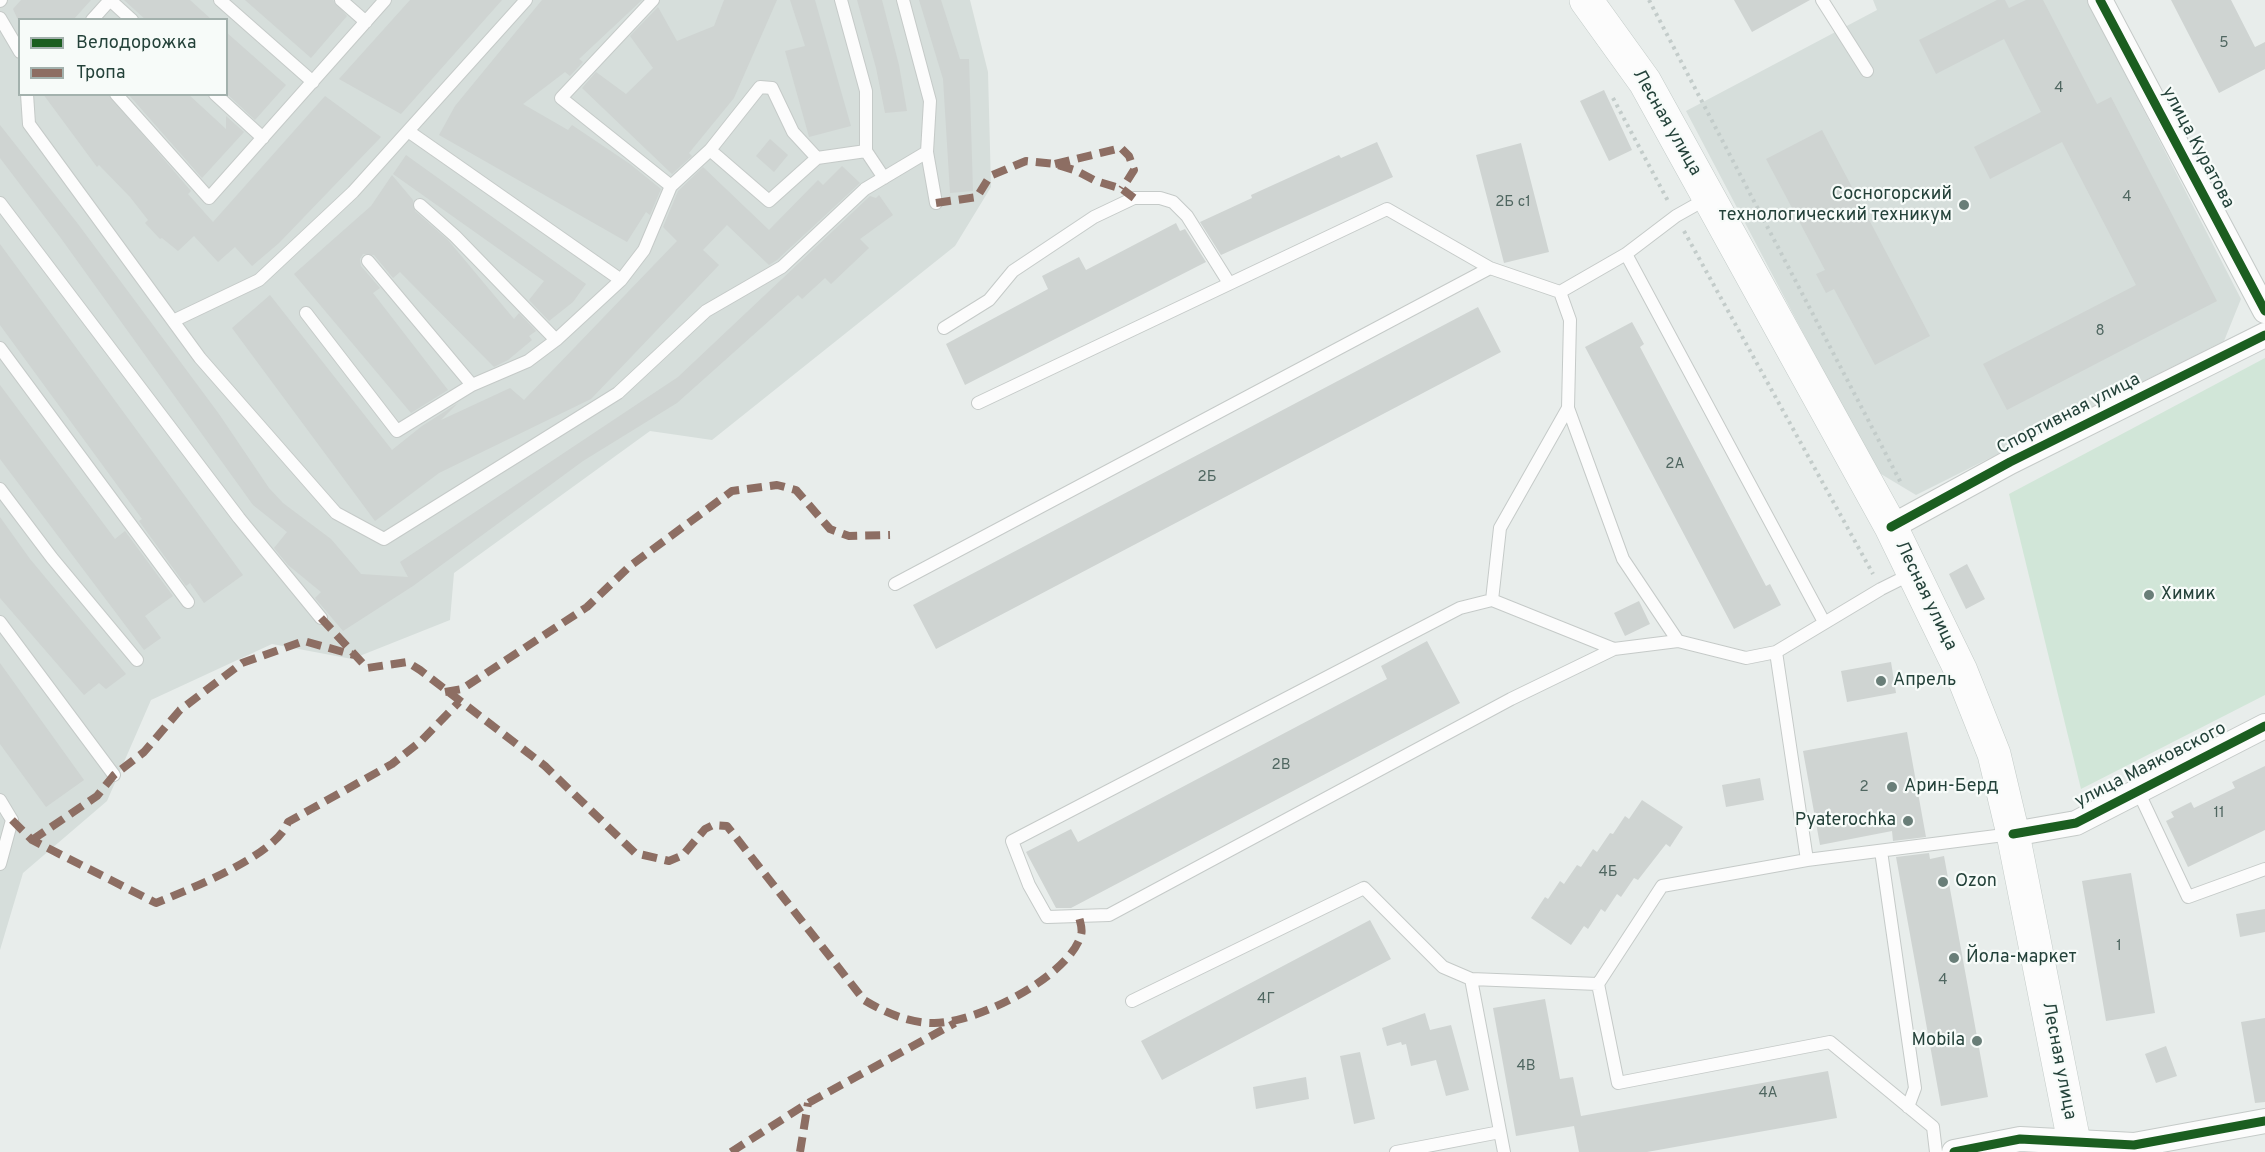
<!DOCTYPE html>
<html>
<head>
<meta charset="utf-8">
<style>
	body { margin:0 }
	#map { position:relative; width:2265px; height:1152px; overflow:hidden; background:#e8edeb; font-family:Overpass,sans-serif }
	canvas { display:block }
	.legend { position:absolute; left:18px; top:18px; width:210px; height:78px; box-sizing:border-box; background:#f7fbf9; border:2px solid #a3b1ad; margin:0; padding:8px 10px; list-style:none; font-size:18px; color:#24423a }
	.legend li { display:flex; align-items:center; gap:12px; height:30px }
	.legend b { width:30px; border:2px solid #a3b1ad }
</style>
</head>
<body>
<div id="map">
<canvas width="2265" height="1152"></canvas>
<ul class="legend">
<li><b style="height:8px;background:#1b5e20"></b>Велодорожка</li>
<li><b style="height:8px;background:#8d6e63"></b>Тропа</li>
</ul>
</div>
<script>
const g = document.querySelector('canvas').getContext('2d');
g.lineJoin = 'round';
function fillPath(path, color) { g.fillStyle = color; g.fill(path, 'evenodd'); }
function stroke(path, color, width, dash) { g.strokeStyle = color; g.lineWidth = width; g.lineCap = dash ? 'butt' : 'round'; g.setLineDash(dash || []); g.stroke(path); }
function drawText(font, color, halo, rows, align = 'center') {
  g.font = font + ' Overpass,sans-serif'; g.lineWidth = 4.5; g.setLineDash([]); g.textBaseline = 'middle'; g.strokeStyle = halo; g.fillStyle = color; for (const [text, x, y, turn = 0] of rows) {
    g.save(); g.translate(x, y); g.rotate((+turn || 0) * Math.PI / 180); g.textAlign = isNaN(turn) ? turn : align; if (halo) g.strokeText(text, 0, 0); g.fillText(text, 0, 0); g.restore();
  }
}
fillPath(new Path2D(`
	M 0,0 L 970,0 L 988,72 L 991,187 L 955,246 L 712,440 L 650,431 L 454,573 L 450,620 L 352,659 L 272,644 L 151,700 L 107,801 L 23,873 L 0,950 ZM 20,20 L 226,20 L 226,94 L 20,94 Z
	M 1873,0 L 2087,0 L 2241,299 L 2224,341 L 1916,495 L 1876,471 L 1686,111 L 1877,10 Z`), '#d6dedb');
fillPath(new Path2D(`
	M 2265,358 L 2265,695 L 2081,789 L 2009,494 Z`), '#d1e6d8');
fillPath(new Path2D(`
	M 21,0 L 91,0 L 73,20 L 18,20 L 13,9 Z
	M 124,0 L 190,0 L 212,20 L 146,20 Z
	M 245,0 L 333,0 L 347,16 L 311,58 Z
	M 410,0 L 502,0 L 401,114 L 339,79 Z
	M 542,0 L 642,0 L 579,59 L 583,62 L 570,76 L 565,72 L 523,104 L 568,130 L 572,125 L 630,164 L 661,189 L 650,215 L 646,212 L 627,242 L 439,135 L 455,106 Z
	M 724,0 L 777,0 L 734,98 L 689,153 L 692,156 L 672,174 L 582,88 L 596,72 L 626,94 L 653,68 L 630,36 L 658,7 L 677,41 L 714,26 Z
	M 790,0 L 815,0 L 851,126 L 809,137 L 785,51 L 805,46 Z
	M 857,0 L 882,0 L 899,65 L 907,111 L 885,113 L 876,68 Z
	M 919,0 L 941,0 L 960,59 L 969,59 L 973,191 L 950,193 L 943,79 Z
	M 1734,0 L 1810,0 L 1752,32 Z
	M 1997,0 L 2005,0 L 2009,8 L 2026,0 L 2043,0 L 2097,104 L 2111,97 L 2217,301 L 2007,410 L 1983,364 L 2136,285 L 2062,142 L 1990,179 L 1974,147 L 2041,112 L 2004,39 L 1936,74 L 1919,40 Z
	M 2171,0 L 2231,0 L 2255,47 L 2265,42 L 2265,69 L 2219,93 Z
	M 226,32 L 286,85 L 255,120 L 226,93 Z
	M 1604,90 L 1632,150 L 1609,161 L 1580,101 Z
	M 43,94 L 108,94 L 191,191 L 188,194 L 213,222 L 325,96 L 381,137 L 279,243 L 252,266 L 235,247 L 218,262 L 194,236 L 178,251 L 162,238 L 160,239 L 145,223 L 148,220 L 130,197 L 99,165 L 97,167 Z
	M 128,94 L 188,94 L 226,129 L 226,116 L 244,132 L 202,178 Z
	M 0,125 L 78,224 L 219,414 L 269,488 L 283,503 L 331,539 L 361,574 L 408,577 L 400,562 L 678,377 L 870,196 L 876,198 L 879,195 L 893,215 L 860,239 L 869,248 L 831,284 L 825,278 L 802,299 L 798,295 L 677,403 L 583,461 L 413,586 L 343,631 L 315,598 L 321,592 L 288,565 L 274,548 L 287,532 L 253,505 L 60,237 L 0,158 Z
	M 1822,130 L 1930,336 L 1875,365 L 1834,289 L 1826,293 L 1816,274 L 1825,270 L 1766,159 Z
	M 770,139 L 788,155 L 774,172 L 756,156 Z
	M 1377,142 L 1393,177 L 1221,255 L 1200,222 L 1252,198 L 1251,195 L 1339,155 L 1341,158 Z
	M 1521,143 L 1549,252 L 1504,263 L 1476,155 Z
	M 406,155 L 586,284 L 573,302 L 549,321 L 529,300 L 544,281 L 393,174 Z
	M 842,166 L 860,183 L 777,260 L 769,265 L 727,225 L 703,250 L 719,265 L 591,399 L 439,473 L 375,521 L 232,328 L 270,295 L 392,450 L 422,426 L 458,403 L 441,420 L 510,388 L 524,400 L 677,241 L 663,227 L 678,191 L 703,167 L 769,230 L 818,180 L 823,185 Z
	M 392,175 L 413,200 L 415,211 L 448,240 L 514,319 L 519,313 L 536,331 L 529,336 L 532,340 L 508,360 L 494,367 L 400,272 L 393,278 L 374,255 L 363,254 L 360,259 L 361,266 L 380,288 L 373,293 L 448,390 L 411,413 L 294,274 L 371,206 Z
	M 1176,223 L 1180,231 L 1185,229 L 1206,262 L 965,385 L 946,344 L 1048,289 L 1042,276 L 1079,257 L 1086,270 Z
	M 0,244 L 243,575 L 204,603 L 190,583 L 186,586 L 139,521 L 142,519 L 0,325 Z
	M 1478,307 L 1501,352 L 936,649 L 913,605 Z
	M 1632,322 L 1644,344 L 1640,347 L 1766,586 L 1770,584 L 1781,605 L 1734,629 L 1585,347 Z
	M 0,385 L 115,539 L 125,531 L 173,596 L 145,616 L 161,638 L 144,650 L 0,459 Z
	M 0,517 L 30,559 L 126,674 L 106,689 L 99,683 L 84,695 L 0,598 Z
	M 1967,564 L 1985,599 L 1966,609 L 1949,574 Z
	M 1639,601 L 1650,624 L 1625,636 L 1614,613 Z
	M 1427,641 L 1460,703 L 1071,908 L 1056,908 L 1026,852 L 1071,829 L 1078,842 L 1387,679 L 1381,666 Z
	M 1891,662 L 1896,693 L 1847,702 L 1841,671 Z
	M 0,663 L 84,780 L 46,807 L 0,744 Z
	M 1907,732 L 1926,837 L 1893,841 L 1892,831 L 1820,845 L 1803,751 Z
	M 2265,766 L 2265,830 L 2188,867 L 2166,821 L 2174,817 L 2171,812 L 2191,802 L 2194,808 L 2235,788 L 2232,782 Z
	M 1760,778 L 1764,800 L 1726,807 L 1722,785 Z
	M 1642,800 L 1683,827 L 1670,847 L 1666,844 L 1638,880 L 1634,878 L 1621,897 L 1617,894 L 1605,912 L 1601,909 L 1588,929 L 1584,926 L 1571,945 L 1531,918 L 1545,897 L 1548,899 L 1560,881 L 1564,884 L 1577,865 L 1581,867 L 1593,849 L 1597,852 L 1610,833 L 1613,834 L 1625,816 L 1629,819 Z
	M 1929,853 L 1930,859 L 1944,856 L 1988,1097 L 1941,1106 L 1896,857 Z
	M 2131,873 L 2155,1013 L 2106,1021 L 2082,881 Z
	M 2265,909 L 2265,932 L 2240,937 L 2236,914 Z
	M 1370,920 L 1391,959 L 1162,1080 L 1141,1041 Z
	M 1545,999 L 1560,1079 L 1573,1077 L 1581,1116 L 1828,1071 L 1837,1118 L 1647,1152 L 1579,1152 L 1574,1126 L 1516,1136 L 1493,1008 Z
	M 1425,1013 L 1430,1030 L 1451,1025 L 1469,1090 L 1446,1096 L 1436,1060 L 1411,1066 L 1406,1044 L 1402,1045 L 1401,1042 L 1387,1046 L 1382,1028 Z
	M 2265,1018 L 2265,1102 L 2255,1103 L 2241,1022 Z
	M 2166,1046 L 2177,1076 L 2156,1083 L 2145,1054 Z
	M 1360,1052 L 1375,1119 L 1354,1124 L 1340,1056 Z
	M 1306,1077 L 1309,1099 L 1256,1109 L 1253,1087 Z`), '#cfd4d2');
const lane = new Path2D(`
	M 110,0 L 132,20
	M 220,0 L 313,82
	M 341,0 L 366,22
	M 653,0 L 561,98 L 671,186
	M 841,0 L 866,91 L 866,151 L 884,178
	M 903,0 L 930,101 L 927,152 L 936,203
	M 1822,0 L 1867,71
	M 0,1 L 1,0
	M 0,18 L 20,52
	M 92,20 L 110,0
	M 27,94 L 29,124 L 200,358 L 336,513 L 384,539 L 618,393 L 706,311 L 782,267 L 865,189 L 927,152
	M 116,94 L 209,198 L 385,0
	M 215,94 L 263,138
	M 408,131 L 621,280
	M 710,150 L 769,201 L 817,158
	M 0,203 L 239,518 L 321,618
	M 420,205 L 455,236 L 556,340
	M 1626,254 L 1824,622
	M 368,261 L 472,385
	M 1560,292 L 1570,320 L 1568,408 L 1623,559 L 1678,641
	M 306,313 L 397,431 L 472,385 L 528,361 L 556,340 L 621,280 L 644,250 L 671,186 L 710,150 L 760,87 L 772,88 L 793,132 L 817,158 L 866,151
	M 173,321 L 259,280 L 353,192 L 526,0
	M 944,328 L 989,300 L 1013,271 L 1094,217 L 1134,198 L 1160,198 L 1173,202 L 1187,216 L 1229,283
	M 0,348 L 188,602
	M 978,403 L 1387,209 L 1490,268
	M 0,489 L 52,558 L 137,660
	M 895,584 L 1490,268 L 1560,292 L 1626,254 L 1676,216 L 1708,198
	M 1492,600 L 1500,528 L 1568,408
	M 0,622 L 114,775
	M 1614,649 L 1511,699 L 1109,915 L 1047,917 L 1029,885 L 1012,841 L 1460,608 L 1492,600 L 1614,649 L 1678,641 L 1746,658 L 1776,652 L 1881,589 L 1913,573
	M 1776,652 L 1807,860
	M 2138,791 L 2188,897 L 2265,869
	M 0,800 L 12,820 L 0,864
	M 1881,851 L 1915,1088 L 1908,1107
	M 1471,979 L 1504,1152
	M 1598,984 L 1618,1083 L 1830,1042 L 1933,1127 L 1936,1152
	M 1132,1001 L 1364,888 L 1443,967 L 1471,979 L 1598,984 L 1662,886 L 1807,860 L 2012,834
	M 1396,1152 L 1500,1132`);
const street = new Path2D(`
	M 2100,0 L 2265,311
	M 1891,527 L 2010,462 L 2265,335
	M 2013,834 L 2076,823 L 2265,726
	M 1954,1152 L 2020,1139 L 2134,1145 L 2265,1121`);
const secondary = new Path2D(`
	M 1586,0 L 1645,82 L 1891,527 L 1961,671 L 1994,754 L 2013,834 L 2076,1152`);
stroke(lane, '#c5cac8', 14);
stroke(street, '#c5cac8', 26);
stroke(secondary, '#c3cbc8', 34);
stroke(new Path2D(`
	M 1649,0 L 1901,483
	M 1613,98 L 1668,201
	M 1684,231 L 1873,574`), '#c3ccca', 4, [3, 4.5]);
stroke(lane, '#fcfcfc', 12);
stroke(street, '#fcfcfc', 24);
stroke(secondary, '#fcfcfc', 33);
stroke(new Path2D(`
	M 1055,164 L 1121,148 L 1129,156 L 1134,170 L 1122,189
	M 936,203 L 977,197 L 990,176 L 1026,161 L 1055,164 L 1077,171 L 1096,181 L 1122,189 L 1134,198
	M 321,618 L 367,668 L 407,662 L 420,670 L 545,766 L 635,853 L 669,861 L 683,855 L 705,829 L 713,825 L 727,826 L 864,1000 C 884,1012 908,1023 933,1023 C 975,1024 1069,977 1081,935 C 1083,929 1080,922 1079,917
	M 445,692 L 462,689 L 587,607 L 630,566 L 732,491 L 777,485 L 796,490 L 830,529 L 849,536 L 890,535
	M 12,820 L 32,840 L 156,903 C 189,889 276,856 288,822 L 392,764 L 421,741 L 459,702
	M 32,840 L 97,796 L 114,775 L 144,752 L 180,710 L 242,663 L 304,641 L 354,655
	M 731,1152 L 808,1103 L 955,1023
	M 800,1152 L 808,1103`), '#8d6e63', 8, [15, 8]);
stroke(new Path2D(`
	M 2100,0 L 2265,311
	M 1891,527 L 2010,462 L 2265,335
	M 2013,834 L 2076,823 L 2265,726
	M 1954,1152 L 2020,1139 L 2134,1145 L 2265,1121`), '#1b5e20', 9);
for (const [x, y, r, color] of [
	[1964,205,6,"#697e78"],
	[2149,595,6,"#697e78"],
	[1881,681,6,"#697e78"],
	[1892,787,6,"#697e78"],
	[1908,821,6,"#697e78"],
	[1943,882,6,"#697e78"],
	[1954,958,6,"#697e78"],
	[1977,1041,6,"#697e78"]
]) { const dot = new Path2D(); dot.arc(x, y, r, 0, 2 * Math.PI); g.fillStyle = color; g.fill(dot); stroke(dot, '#f7fbf9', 2); }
drawText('15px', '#506761', null, [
	["5",2224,44],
	["4",2059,89],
	["4",2127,198],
	["2Б с1",1513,203],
	["8",2100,332],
	["2А",1675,465],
	["2Б",1207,478],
	["2В",1281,766],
	["2",1864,788],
	["11",2219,814],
	["4Б",1608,873],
	["1",2119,947],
	["4",1943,981],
	["4Г",1266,1000],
	["4В",1526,1067],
	["4А",1768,1094]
]);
drawText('18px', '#24423a', '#f7fbf9', [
	["Лесная улица",1666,123,60],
	["улица Куратова",2197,148,62],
	["Спортивная улица",2069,415,-27],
	["Лесная улица",1925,596,64],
	["улица Маяковского",2151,766,-27],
	["Лесная улица",2058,1061,79]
]);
drawText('18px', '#24423a', '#f7fbf9', [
	["Сосногорский",1952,195,"right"],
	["технологический техникум",1952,216,"right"],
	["Химик",2161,595],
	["Апрель",1893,681],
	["Арин-Берд",1904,787],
	["Pyaterochka",1896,821,"right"],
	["Ozon",1955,882],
	["Йола-маркет",1966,958],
	["Mobila",1965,1041,"right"]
], 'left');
</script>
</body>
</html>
